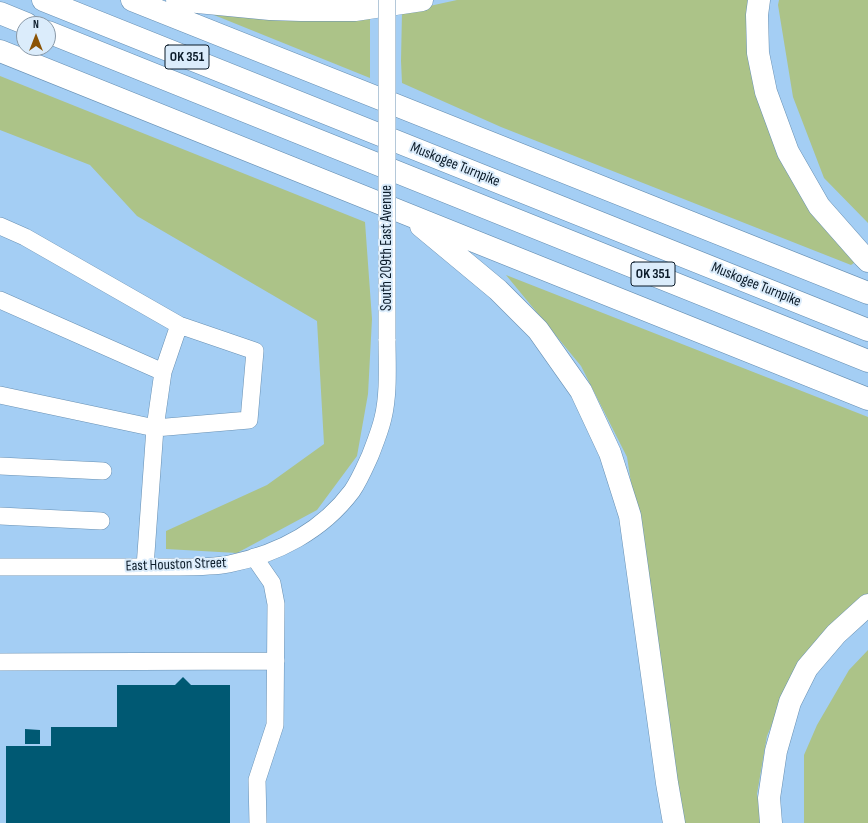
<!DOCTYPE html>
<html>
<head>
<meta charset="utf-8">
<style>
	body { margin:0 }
	#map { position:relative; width:868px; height:823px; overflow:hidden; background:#a4cef4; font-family:"Sofia Sans Condensed",sans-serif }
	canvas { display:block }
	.north { position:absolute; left:16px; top:16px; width:40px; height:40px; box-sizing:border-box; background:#dbecfb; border:1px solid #8898a7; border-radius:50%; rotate:0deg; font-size:11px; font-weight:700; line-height:16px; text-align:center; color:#0b1b29 }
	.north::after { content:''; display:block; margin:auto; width:14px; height:18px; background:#8a5305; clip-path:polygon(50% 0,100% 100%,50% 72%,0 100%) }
</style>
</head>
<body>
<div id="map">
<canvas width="868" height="823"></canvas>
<div class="north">N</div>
</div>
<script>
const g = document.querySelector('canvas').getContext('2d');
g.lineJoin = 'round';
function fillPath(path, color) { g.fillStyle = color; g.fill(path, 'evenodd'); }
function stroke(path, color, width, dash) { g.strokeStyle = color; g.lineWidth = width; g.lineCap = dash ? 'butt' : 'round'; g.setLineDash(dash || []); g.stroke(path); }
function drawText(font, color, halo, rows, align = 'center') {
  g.font = font + ' "Sofia Sans Condensed",sans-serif'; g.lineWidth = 4; g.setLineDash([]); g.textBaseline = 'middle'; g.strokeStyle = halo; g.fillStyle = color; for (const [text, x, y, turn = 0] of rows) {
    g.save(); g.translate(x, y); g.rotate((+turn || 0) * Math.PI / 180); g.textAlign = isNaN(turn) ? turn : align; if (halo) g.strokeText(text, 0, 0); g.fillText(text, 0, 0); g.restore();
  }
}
fillPath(new Path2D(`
	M 457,0 L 751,0 L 754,82 L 857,261 L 851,265 L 501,127 L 402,83 L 401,61 L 402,12 Z
	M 779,0 L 868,0 L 868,223 L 824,178 L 793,97 L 778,5 Z
	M 216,11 L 370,15 L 370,78 L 214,15 Z
	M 0,76 L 365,222 L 372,319 L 368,394 L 357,456 L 317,510 L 237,553 L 166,549 L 166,531 L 267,485 L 324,444 L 317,321 L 137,216 L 90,165 L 0,130 Z
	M 506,275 L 868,417 L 868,594 L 790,683 L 767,736 L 757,794 L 762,823 L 684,823 L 627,457 L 581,366 Z
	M 868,650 L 868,823 L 804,823 L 804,755 L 817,725 L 849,670 Z`), '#acc388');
fillPath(new Path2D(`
	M 183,677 L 191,685 L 230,685 L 230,823 L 6,823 L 6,746 L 51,746 L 51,727 L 117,727 L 117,685 L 175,685 Z
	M 25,729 L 40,730 L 40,744 L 25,744 Z`), '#005973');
const minor = new Path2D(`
	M 0,226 L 25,237 L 179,325
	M 0,300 L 163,372 L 155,428 L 145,567
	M 0,395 L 155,428 L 249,420 L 255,351 L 179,325 L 163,372
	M 0,466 L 103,471
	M 0,516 L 101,521
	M 254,557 L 272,583 L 276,604 L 275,725 L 257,780 L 258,823
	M 0,567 L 180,567 C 196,567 213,567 229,564 C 277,554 322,531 352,491 C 359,481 365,467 370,456 C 375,443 380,431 383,418 C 389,393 387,365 387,339
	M 0,662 L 276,661`);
const highway = new Path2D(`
	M 43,0 L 868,330
	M 132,0 L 868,293
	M 177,0 L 270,9 L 301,10 L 355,10 L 422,0
	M 759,0 L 757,15 L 758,53 L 766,92 L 788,152 L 819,206 L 863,256 L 868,261
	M 0,13 L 27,24
	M 48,32 L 868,361
	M 0,51 L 868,399
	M 421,226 L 498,290 L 538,330 L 581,391 L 610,453 L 630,516 L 667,783 L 674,823
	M 771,823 L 769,798 L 776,751 L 790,702 L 807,668 L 836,634 L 868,605`);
stroke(minor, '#6890b3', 18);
stroke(highway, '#6890b3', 23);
stroke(minor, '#fff', 17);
stroke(highway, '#fff', 22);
const minorBridge = new Path2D(`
	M 387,0 L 387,339`);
stroke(minorBridge, '#6890b3', 18, []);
stroke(minorBridge, '#fff', 17);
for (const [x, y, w] of [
	[187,57,44],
	[653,274,44]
]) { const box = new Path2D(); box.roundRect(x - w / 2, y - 12, w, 24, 3); g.fillStyle = '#dbecfb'; g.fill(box); stroke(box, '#0b1b29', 1); }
drawText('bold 14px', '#0b1b29', null, [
	["OK 351",187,57],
	["OK 351",653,274]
]);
drawText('15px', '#0b1b29', '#dbecfb', [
	["Muskogee Turnpike",455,165,22],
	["South 209th East Avenue",387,248,-90],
	["Muskogee Turnpike",756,285,22],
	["East Houston Street",176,565,-2]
]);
</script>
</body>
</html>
